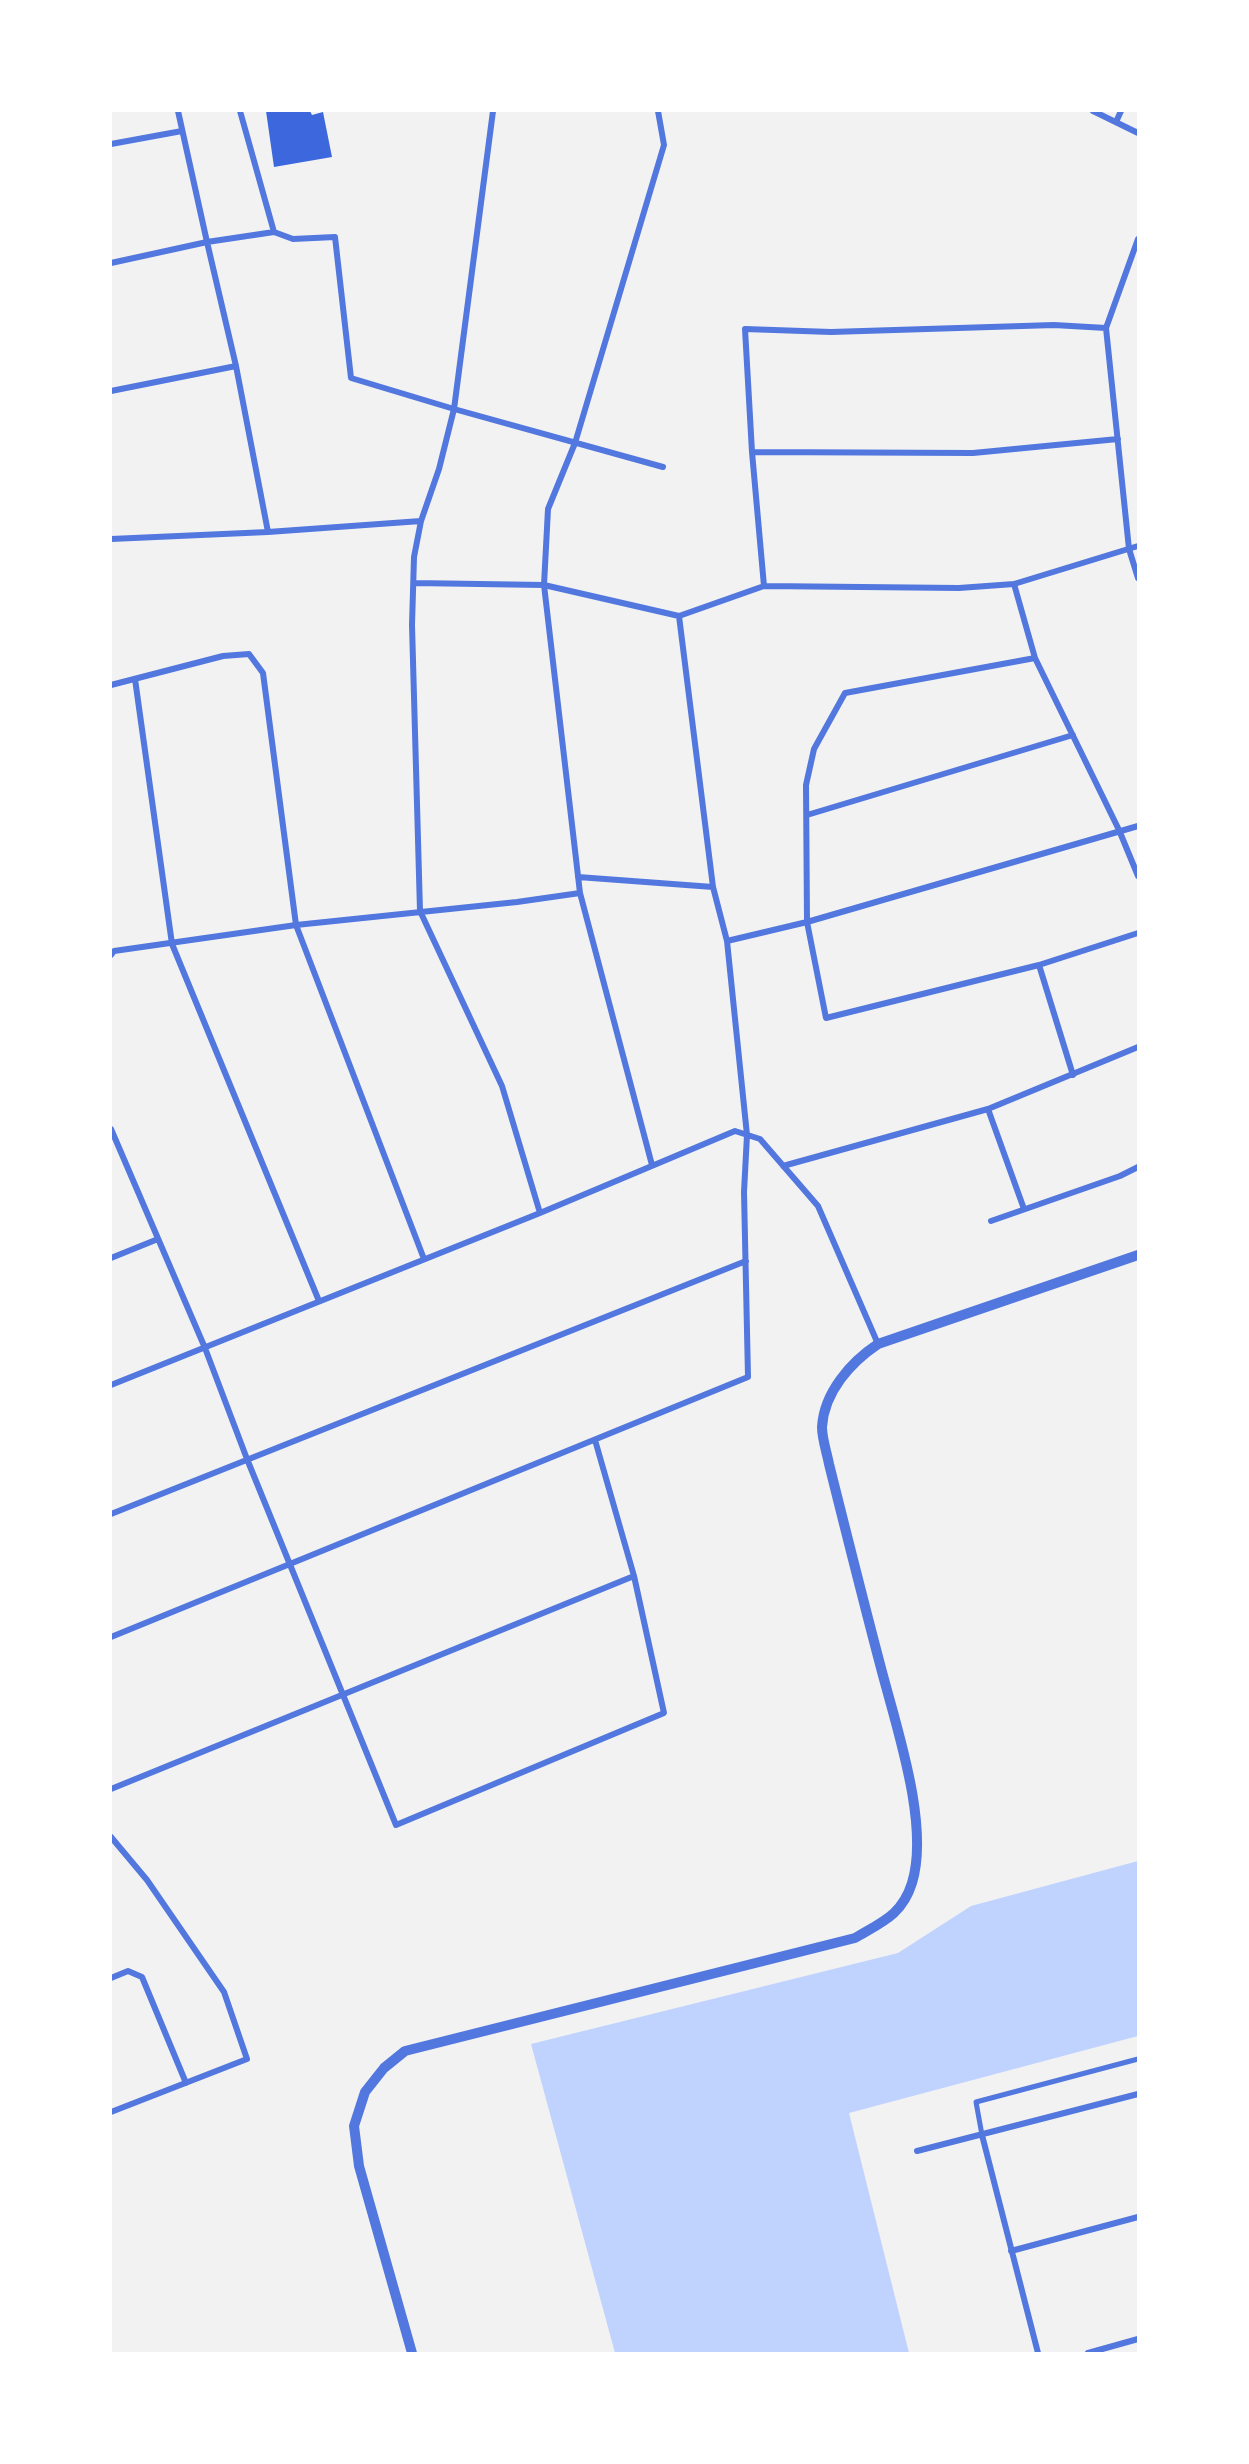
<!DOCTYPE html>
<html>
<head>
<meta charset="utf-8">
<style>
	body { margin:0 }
	#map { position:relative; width:1249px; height:2464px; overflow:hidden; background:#f2f2f2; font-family:Jost,sans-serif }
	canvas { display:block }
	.frame { position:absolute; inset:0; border:112px solid #fff; pointer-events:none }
</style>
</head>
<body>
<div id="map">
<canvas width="1249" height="2464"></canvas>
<div class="frame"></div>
</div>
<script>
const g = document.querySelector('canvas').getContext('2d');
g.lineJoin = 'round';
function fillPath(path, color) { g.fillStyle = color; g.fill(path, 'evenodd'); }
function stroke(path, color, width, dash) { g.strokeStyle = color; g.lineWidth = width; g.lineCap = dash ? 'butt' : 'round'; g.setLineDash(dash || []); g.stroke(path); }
fillPath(new Path2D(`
	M 1138,1861 L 1138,2036 L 849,2113 L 909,2353 L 615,2353 L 531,2044 L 898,1953 L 971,1906 Z`), '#bfd3fe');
fillPath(new Path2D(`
	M 266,111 L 310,111 L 312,115 L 323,112 L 332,157 L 274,167 Z`), '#3d67dc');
stroke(new Path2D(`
	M 982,2135 L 976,2102 L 1138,2059`), '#5277de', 5);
stroke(new Path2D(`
	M 240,111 L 274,232
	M 493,111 L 454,409 L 439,469 L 421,521 L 414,557 L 412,625 L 420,911 L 502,1086 L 540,1213
	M 1093,111 L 1138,133
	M 1116,122 L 1121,111
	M 111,144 L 182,131
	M 1138,239 L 1106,328 L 1129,549 L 1138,578
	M 111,263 L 207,242 L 178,111
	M 111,391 L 236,366
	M 752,452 L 973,453 L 1118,439
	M 268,532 L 236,366 L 207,242 L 274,232 L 293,239 L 335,237 L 351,378 L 454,409 L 663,467
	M 111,539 L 268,532 L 421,521
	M 414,583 L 544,585 L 679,616 L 764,586 L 959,588 L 1014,584 L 1138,546
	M 1014,584 L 1035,658 L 1119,830 L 1138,876
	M 764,586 L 752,452 L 745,329 L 831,332 L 1054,325 L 1106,328
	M 1035,658 L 845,693 L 814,749 L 806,785 L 807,922 L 826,1018 L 1039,965 L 1138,933
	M 135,679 L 172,944 L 319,1301
	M 111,685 L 223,656 L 249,654 L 263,673 L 296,925 L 424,1259
	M 807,815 L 1073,735
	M 578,877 L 713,887
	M 727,941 L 807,922 L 1138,826
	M 111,955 L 114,951 L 296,925 L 517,902 L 580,893
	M 1039,965 L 1073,1075
	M 988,1109 L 1024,1209
	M 111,1129 L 205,1348 L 247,1459 L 396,1825 L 664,1713 L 634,1576
	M 652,1165 L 580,893 L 544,585 L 548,509 L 575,443 L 664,145 L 658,111
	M 783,1166 L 988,1109 L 1138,1047
	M 991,1221 L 1120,1176 L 1138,1167
	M 111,1258 L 158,1239
	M 111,1385 L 540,1213 L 735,1131 L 760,1139 L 818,1206 L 878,1344
	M 111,1514 L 746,1261
	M 111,1637 L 748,1377 L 744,1192 L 747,1135 L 727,941 L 713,887 L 679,616
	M 111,1789 L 634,1576 L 595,1440
	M 111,1837 L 147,1880 L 224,1992 L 247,2059 L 111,2112
	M 111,1978 L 128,1971 L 142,1977 L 186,2083
	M 982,2135 L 1038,2353
	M 917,2151 L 1138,2094
	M 1011,2251 L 1138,2217
	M 1088,2353 L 1138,2339`), '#5277de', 6);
stroke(new Path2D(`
	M 412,2353 L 359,2166 L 354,2126 L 365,2092 L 384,2068 L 405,2051 L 855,1938 C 882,1922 902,1915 912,1883 C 930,1825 896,1726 881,1668 C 863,1600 846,1532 829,1464 C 827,1453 822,1439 822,1427 C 824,1392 851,1362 878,1344 L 1138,1255`), '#5277de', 10);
</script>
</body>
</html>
